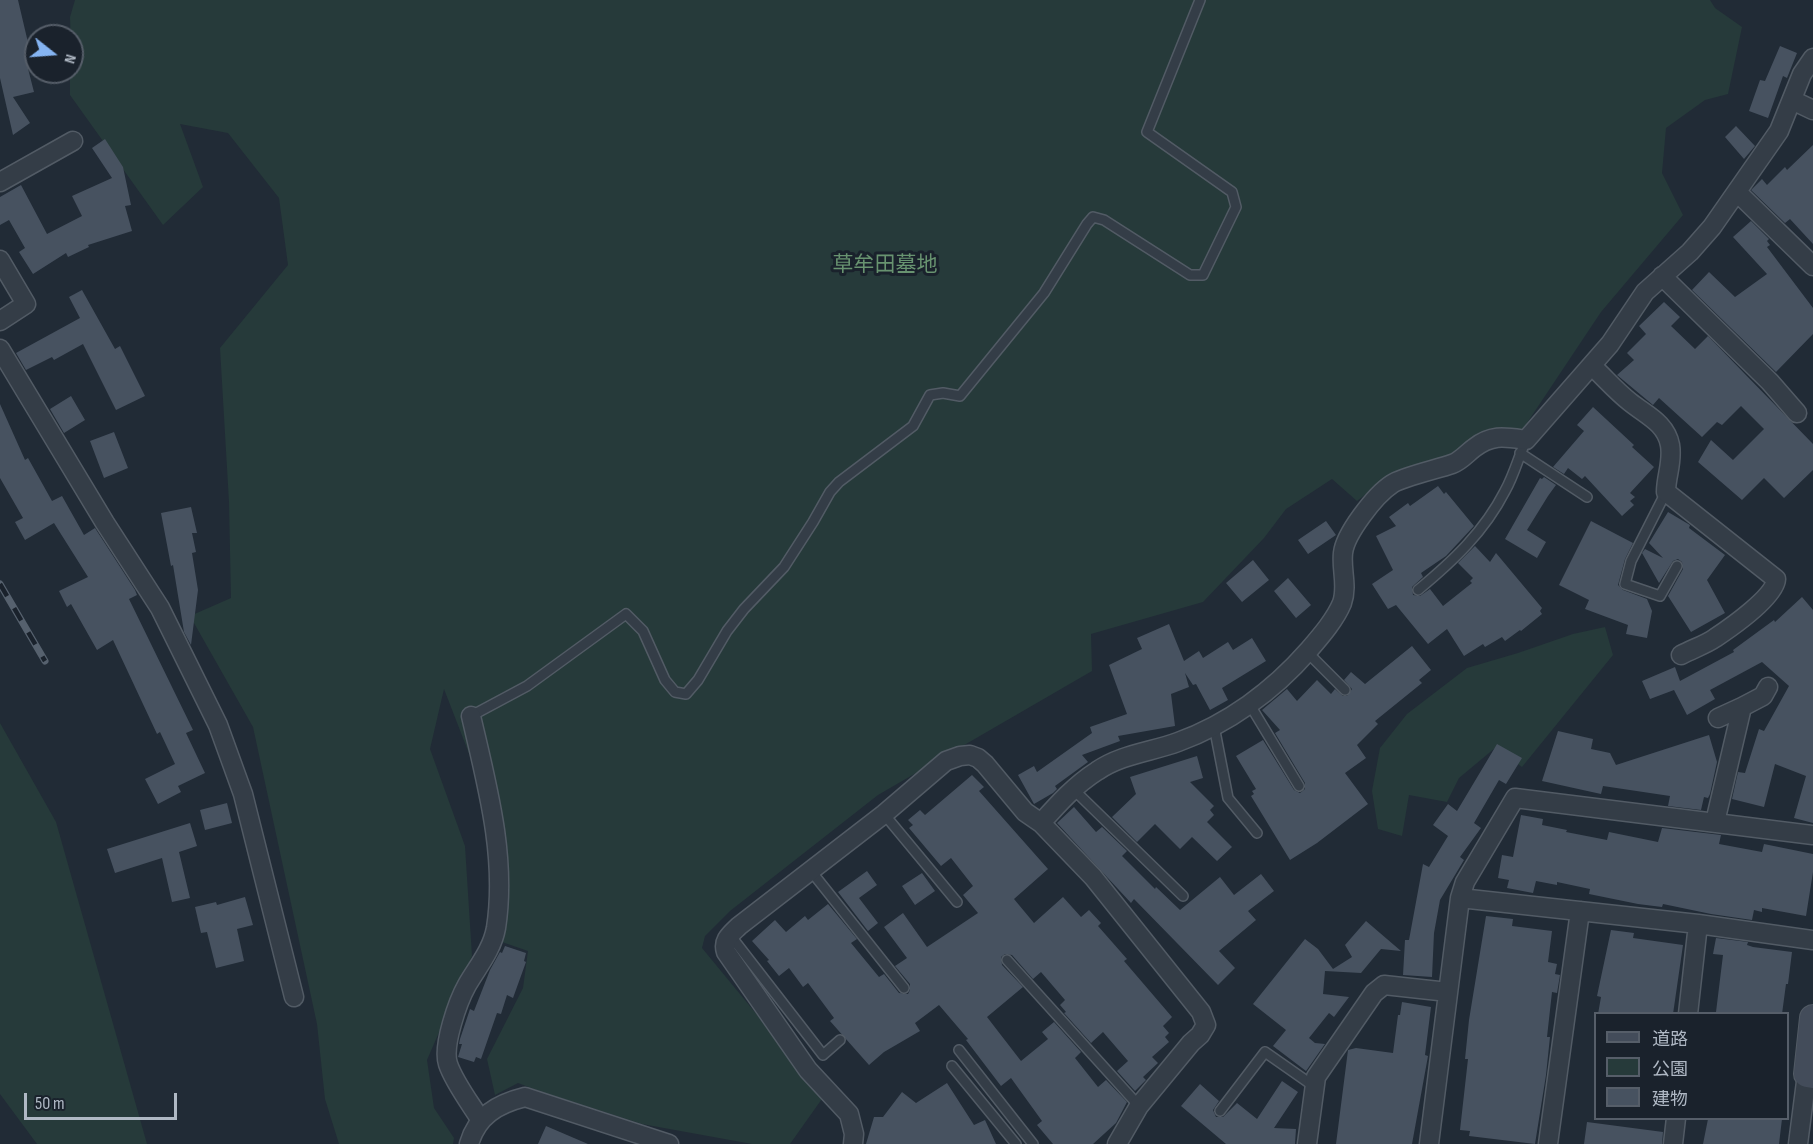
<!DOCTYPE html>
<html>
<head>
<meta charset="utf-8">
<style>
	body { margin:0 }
	#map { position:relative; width:1813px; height:1144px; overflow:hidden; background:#212b36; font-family:"Sofia Sans Condensed","Noto Sans JP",sans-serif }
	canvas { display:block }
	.legend { position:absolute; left:1594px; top:1012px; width:195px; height:108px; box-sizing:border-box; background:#1a222c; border:2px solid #565e69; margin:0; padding:8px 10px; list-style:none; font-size:18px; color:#afb8c4 }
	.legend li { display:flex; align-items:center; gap:12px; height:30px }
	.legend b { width:30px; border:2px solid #565e69 }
	.north { position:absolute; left:24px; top:24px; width:60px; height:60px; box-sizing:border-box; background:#1a222c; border:2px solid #565e69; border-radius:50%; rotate:107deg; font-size:16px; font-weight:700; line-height:24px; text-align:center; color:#afb8c4 }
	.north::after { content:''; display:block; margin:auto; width:21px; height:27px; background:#85b4f2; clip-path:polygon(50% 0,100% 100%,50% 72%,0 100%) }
	.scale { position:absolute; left:24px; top:1093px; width:153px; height:27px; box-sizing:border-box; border:3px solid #afb8c4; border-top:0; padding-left:8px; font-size:18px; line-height:21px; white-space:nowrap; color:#afb8c4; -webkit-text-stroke:4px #1a222c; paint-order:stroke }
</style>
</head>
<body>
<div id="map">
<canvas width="1813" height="1144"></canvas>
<ul class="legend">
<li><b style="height:8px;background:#434c5a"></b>道路</li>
<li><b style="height:16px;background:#263a3a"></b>公園</li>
<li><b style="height:16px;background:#475260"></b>建物</li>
</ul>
<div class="north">N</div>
<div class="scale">50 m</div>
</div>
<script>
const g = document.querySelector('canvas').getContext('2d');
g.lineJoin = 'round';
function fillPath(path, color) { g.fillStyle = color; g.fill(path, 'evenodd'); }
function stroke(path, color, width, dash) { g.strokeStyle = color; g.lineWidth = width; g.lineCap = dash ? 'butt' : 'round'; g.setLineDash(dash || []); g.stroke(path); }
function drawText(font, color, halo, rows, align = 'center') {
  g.font = font + ' "Sofia Sans Condensed","Noto Sans JP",sans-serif'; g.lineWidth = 6; g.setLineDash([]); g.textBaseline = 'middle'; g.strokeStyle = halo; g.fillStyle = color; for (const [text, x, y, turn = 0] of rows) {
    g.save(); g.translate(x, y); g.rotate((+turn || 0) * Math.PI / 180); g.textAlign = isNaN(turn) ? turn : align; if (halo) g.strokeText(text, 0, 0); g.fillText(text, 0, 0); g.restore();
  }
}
fillPath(new Path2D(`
	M 75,0 L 1710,0 L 1715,8 L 1742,27 L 1728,94 L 1705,100 L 1666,128 L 1662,173 L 1683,215 L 1601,312 L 1523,429 L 1490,430 L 1465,448 L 1441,462 L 1396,471 L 1357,501 L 1332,479 L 1286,509 L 1264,538 L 1203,602 L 1091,634 L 1092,671 L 878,795 L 730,911 L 705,936 L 702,948 L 824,1096 L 790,1144 L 752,1144 L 642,1124 L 542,1092 L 518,1083 L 495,1095 L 487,1059 L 523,988 L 528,951 L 502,942 L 504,844 L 444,689 L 430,749 L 465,846 L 472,956 L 427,1060 L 434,1108 L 454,1138 L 453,1144 L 339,1144 L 325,1099 L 317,1024 L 253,727 L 190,616 L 231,598 L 229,502 L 220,348 L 288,265 L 279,198 L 228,133 L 180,124 L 203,187 L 163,225 L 70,95 L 70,72 L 72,72 L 70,17 Z
	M 1605,627 L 1613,655 L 1522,767 L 1495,748 L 1459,778 L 1447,802 L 1409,795 L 1402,836 L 1378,829 L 1372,791 L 1380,748 L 1407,714 L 1467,668 L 1518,653 L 1573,634 Z
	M 0,723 L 56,822 L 147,1144 L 37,1144 L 0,1094 Z`), '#263a3a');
fillPath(new Path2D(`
	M 0,0 L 18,0 L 30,51 L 24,53 L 34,92 L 13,97 L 30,123 L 13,135 L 0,78 Z
	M 1780,46 L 1797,53 L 1787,78 L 1783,76 L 1768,118 L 1749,111 L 1760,80 L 1765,81 Z
	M 1736,126 L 1755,146 L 1744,159 L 1725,137 Z
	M 105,139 L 123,167 L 131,205 L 125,206 L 132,231 L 88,245 L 89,247 L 68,257 L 66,253 L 33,274 L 19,252 L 25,248 L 9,220 L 0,225 L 0,197 L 21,185 L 47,234 L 82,216 L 72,196 L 112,178 L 92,148 Z
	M 1813,145 L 1813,244 L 1790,219 L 1785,223 L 1751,190 L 1762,179 L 1767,185 L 1785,167 L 1787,170 Z
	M 1751,221 L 1769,239 L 1767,241 L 1770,245 L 1767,247 L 1813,308 L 1813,334 L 1776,372 L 1692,290 L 1709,272 L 1735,297 L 1767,274 L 1733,237 Z
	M 82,290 L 115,349 L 120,346 L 145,396 L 116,410 L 83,344 L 54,360 L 52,357 L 26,370 L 16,353 L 80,318 L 69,297 Z
	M 1664,302 L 1680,317 L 1671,326 L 1695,349 L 1708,336 L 1813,444 L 1813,470 L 1784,498 L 1764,478 L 1742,500 L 1698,462 L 1711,440 L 1733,460 L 1764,429 L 1741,406 L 1722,425 L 1717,422 L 1702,437 L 1659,398 L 1653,405 L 1617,375 L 1634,360 L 1627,353 L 1646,334 L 1639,326 Z
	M 71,396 L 85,420 L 64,433 L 50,409 Z
	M 0,404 L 25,460 L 28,458 L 52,501 L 62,496 L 84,535 L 95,528 L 135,590 L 137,595 L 129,599 L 193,730 L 186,733 L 205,773 L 178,786 L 181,792 L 158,804 L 145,779 L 175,764 L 160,732 L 157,734 L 113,640 L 97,650 L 71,604 L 67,607 L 59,591 L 88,577 L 54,523 L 25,540 L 15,522 L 23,518 L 0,478 Z
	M 1593,407 L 1634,445 L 1632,447 L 1654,467 L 1630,493 L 1635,497 L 1630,501 L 1634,505 L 1622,516 L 1585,476 L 1582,479 L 1568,468 L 1564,474 L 1553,467 L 1584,431 L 1577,425 Z
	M 114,432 L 128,468 L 104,478 L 90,441 Z
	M 1544,477 L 1556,485 L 1548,496 L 1527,530 L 1546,542 L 1537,558 L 1505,539 L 1540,478 L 1542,479 Z
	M 1438,486 L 1444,494 L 1446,492 L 1474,526 L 1446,556 L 1421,573 L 1423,577 L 1412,587 L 1413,595 L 1420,596 L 1430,589 L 1443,606 L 1472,583 L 1470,581 L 1473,578 L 1458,563 L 1475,546 L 1490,562 L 1496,553 L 1542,608 L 1540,611 L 1542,614 L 1521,631 L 1520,630 L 1505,641 L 1502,637 L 1485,647 L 1483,644 L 1464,656 L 1447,629 L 1428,644 L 1396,605 L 1388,609 L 1372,584 L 1393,570 L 1376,536 L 1396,526 L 1389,517 L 1408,503 L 1410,506 Z
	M 191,507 L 197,533 L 192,533 L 196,552 L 192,553 L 198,590 L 191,645 L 184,632 L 173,565 L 171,566 L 161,513 Z
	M 1668,512 L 1690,525 L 1689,528 L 1725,555 L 1707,580 L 1725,613 L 1691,632 L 1668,596 L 1683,569 L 1682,562 L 1678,559 L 1673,561 L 1659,583 L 1642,553 L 1645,549 L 1663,558 L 1649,543 Z
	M 1326,521 L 1336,535 L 1308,554 L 1298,540 Z
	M 1591,521 L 1633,543 L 1625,559 L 1618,585 L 1623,590 L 1647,599 L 1652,611 L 1647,638 L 1626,634 L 1628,625 L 1585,609 L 1589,600 L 1559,585 Z
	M 1253,560 L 1269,580 L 1242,602 L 1226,583 Z
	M 1288,578 L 1311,605 L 1296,618 L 1274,591 Z
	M 1802,597 L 1813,610 L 1813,823 L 1794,818 L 1806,776 L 1775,764 L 1764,807 L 1732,799 L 1738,772 L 1745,773 L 1759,729 L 1764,731 L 1789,686 L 1762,662 L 1710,690 L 1715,699 L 1687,715 L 1674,690 L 1650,699 L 1642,681 L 1675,667 L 1680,681 L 1734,652 L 1733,650 L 1774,620 L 1775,622 Z
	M 1169,624 L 1184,661 L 1199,651 L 1203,658 L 1228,642 L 1233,650 L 1252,638 L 1266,661 L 1222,688 L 1228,700 L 1210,710 L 1196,684 L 1193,685 L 1185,673 L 1189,687 L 1171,694 L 1175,726 L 1118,736 L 1120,741 L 1082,755 L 1088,762 L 1055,786 L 1057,789 L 1053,793 L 1034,804 L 1018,775 L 1034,766 L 1037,772 L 1092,733 L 1090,727 L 1127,714 L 1109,665 L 1142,649 L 1137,638 Z
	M 1412,646 L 1431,670 L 1419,680 L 1422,683 L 1375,721 L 1378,724 L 1357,745 L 1366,758 L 1345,773 L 1368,804 L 1317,843 L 1290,860 L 1251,796 L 1254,794 L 1252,791 L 1256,789 L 1236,756 L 1263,740 L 1294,790 L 1300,793 L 1305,789 L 1305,783 L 1275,733 L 1280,730 L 1262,710 L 1287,689 L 1297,701 L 1317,680 L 1331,694 L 1335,689 L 1343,696 L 1347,696 L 1352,689 L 1344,680 L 1351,672 L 1365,684 Z
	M 1558,731 L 1593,739 L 1591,749 L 1610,753 L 1616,765 L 1709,735 L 1717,762 L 1710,794 L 1708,798 L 1704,797 L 1701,810 L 1668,806 L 1670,796 L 1603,786 L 1601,794 L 1542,781 Z
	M 1497,744 L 1522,758 L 1506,784 L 1499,780 L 1474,823 L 1481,828 L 1460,857 L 1464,860 L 1440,900 L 1434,933 L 1432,977 L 1403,975 L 1405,940 L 1409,940 L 1423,864 L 1429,867 L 1448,836 L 1433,825 L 1448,804 L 1457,811 Z
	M 1197,756 L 1203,778 L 1190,782 L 1214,806 L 1210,810 L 1214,815 L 1207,822 L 1232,847 L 1217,861 L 1192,837 L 1180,849 L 1155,824 L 1137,842 L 1112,817 L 1136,794 L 1130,777 Z
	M 972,775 L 984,787 L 979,791 L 1048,869 L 1014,899 L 1034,923 L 1063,897 L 1081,917 L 1089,910 L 1101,923 L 1098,926 L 1127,959 L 1124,961 L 1172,1017 L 1163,1026 L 1169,1033 L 1165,1037 L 1169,1042 L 1152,1057 L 1158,1063 L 1143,1077 L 1146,1080 L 1135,1091 L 1117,1071 L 1128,1061 L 1103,1032 L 1091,1043 L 1064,1013 L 1066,1012 L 1060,1005 L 1065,1000 L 1041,972 L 1033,979 L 1012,955 L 1005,954 L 1001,957 L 1002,965 L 1023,987 L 987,1017 L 1021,1061 L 1048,1039 L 1042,1032 L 1054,1022 L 1081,1052 L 1075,1058 L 1098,1087 L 1106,1080 L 1127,1102 L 1116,1123 L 1093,1144 L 1053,1144 L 1037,1125 L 1042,1121 L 1011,1078 L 1001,1086 L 966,1040 L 968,1039 L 939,1005 L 915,1023 L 920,1031 L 884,1052 L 869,1065 L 830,1021 L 834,1018 L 808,983 L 803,987 L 789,968 L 779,976 L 767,961 L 769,960 L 752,941 L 775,920 L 786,932 L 805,916 L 808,920 L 828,904 L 857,939 L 851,943 L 879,977 L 884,974 L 899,993 L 908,994 L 910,990 L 910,984 L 895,966 L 907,958 L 884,927 L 903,913 L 927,947 L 978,913 L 963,895 L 973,886 L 951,858 L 941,866 L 909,828 L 913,825 L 908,820 L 920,810 L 925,815 Z
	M 227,803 L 232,823 L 205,830 L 200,810 Z
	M 1074,807 L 1096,832 L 1102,827 L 1127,851 L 1122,856 L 1155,889 L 1156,887 L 1180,910 L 1220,877 L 1234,895 L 1261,874 L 1274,891 L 1248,911 L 1256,920 L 1219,951 L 1235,968 L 1218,985 L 1134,899 L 1131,903 L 1057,823 Z
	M 1521,815 L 1543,819 L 1542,825 L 1567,830 L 1566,832 L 1607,840 L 1609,832 L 1658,842 L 1662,828 L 1721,835 L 1719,844 L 1762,852 L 1764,844 L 1813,854 L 1813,872 L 1806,916 L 1762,908 L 1762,912 L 1754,910 L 1752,920 L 1711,914 L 1663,904 L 1662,907 L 1638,904 L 1589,894 L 1590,889 L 1557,882 L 1557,885 L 1536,881 L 1533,893 L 1507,888 L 1509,880 L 1498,878 L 1502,855 L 1513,857 Z
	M 190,823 L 197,846 L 179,852 L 190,898 L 172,902 L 162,858 L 115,873 L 107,849 Z
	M 867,871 L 877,885 L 859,898 L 878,923 L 868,931 L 838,892 Z
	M 922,873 L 935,891 L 915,905 L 902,886 Z
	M 245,897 L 253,925 L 237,929 L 244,961 L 216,968 L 207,932 L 201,933 L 195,907 L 216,902 L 217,905 Z
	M 1486,916 L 1513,919 L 1512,926 L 1552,931 L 1548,962 L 1557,964 L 1555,974 L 1560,975 L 1557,993 L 1552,992 L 1547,1037 L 1550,1037 L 1546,1075 L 1535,1144 L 1469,1136 L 1470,1131 L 1460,1130 L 1468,1059 L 1465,1059 L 1469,1020 Z
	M 1366,921 L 1401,951 L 1381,949 L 1361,973 L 1325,971 L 1323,994 L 1349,997 L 1334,1017 L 1329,1013 L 1309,1038 L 1315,1043 L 1325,1044 L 1306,1071 L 1273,1046 L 1286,1030 L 1253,1004 L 1305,939 L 1318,949 L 1333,969 L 1352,957 L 1345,945 Z
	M 1611,930 L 1634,933 L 1633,938 L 1683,945 L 1673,1014 L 1598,1014 L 1601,997 L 1597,996 Z
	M 1716,938 L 1748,942 L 1747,945 L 1753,947 L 1792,952 L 1788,984 L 1786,984 L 1782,1014 L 1716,1012 L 1723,955 L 1713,954 Z
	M 505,946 L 526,953 L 524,961 L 526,962 L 513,998 L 507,995 L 501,1014 L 497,1013 L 481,1059 L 476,1057 L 474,1062 L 458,1057 L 462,1044 L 459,1044 L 460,1039 L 470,1009 L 474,1011 L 490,970 L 500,952 L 502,953 Z
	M 1402,1002 L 1431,1007 L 1425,1055 L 1428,1056 L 1412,1144 L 1336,1144 L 1348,1050 L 1356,1048 L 1393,1053 L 1398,1015 L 1400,1015 Z
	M 1282,1081 L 1298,1092 L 1274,1128 L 1296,1129 L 1295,1144 L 1226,1144 L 1181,1106 L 1200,1084 L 1219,1101 L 1213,1110 L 1216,1117 L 1223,1117 L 1237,1103 L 1257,1119 Z
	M 947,1083 L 974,1125 L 985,1120 L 996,1144 L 866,1144 L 874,1117 L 883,1117 L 902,1092 L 916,1103 Z
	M 1708,1119 L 1782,1119 L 1779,1144 L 1703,1144 Z
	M 1587,1122 L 1663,1132 L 1662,1144 L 1584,1144 Z
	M 546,1126 L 588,1144 L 538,1144 Z`), '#475260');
const lane = new Path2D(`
	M 1520,453 L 1587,497
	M 1666,492 L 1631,561 L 1625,584 L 1660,596 L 1677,566
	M 1418,590 C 1453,561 1484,532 1505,491 C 1514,475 1519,456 1526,440
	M 1307,652 L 1345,690
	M 1250,705 L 1299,786
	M 471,716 L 527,686 L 626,614 L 643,631 L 665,680 L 675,692 L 686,694 L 698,680 L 727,631 L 744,609 L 784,567 L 813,522 L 830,492 L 839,482 L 913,426 L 930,395 L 943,393 L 960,396 L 1044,293 L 1087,224 L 1093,217 L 1104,220 L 1190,275 L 1203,275 L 1236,207 L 1232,192 L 1147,132 L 1200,0
	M 1214,726 L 1228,798 L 1257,833
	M 1073,789 L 1183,896
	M 884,814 L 957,902
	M 811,871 L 904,988
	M 730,935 L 823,1055 L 840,1040
	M 1007,960 L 1139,1106
	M 959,1050 L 1033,1144
	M 952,1066 L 1016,1144
	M 1220,1111 L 1265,1052 L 1315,1087`);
const street = new Path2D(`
	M 1792,100 L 1813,110
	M 0,182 L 73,141
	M 1737,192 L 1813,266
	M 0,260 L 26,304 L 0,321
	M 1662,276 L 1770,382 L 1797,413
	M 0,349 L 105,523 L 160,608 L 218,725 L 243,794 L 294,997
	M 1592,366 C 1605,378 1616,391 1630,402 C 1646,415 1666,423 1670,445 C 1673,462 1666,476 1666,492 L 1776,579 C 1775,597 1730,628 1715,638 C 1705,645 1692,649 1681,655
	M 471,716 C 487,785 507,857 496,928 C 492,950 478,966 467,985 C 458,1001 442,1046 448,1064 C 454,1082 470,1103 480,1119
	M 1718,718 L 1742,707
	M 1715,822 L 1742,707 L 1763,696 L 1768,687
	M 1041,823 C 1058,804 1075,785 1097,771 C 1122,754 1151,752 1178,742 C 1228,724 1273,691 1308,651 C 1320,637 1335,620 1342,603 C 1348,586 1341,570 1343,553 C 1345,534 1375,495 1392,484 C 1402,477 1438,469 1452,464 C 1461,461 1467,453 1474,448 C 1492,434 1505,437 1526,440 L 1610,344 L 1645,292 L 1690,252 L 1712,227 L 1779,131 L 1802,74 L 1813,58
	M 1460,898 L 1698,924 L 1813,940
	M 1688,1014 L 1698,924
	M 469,1144 C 477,1116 497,1104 525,1097 L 669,1144
	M 853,1144 L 854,1134 L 849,1114 L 808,1070 L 726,952 C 722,940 731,934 739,926 L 884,814 L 946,761 L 960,756 L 970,755 L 978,758 L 985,764 L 1025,812 L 1041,823 L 1093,877 L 1201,1012 L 1206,1025 L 1200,1035 L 1191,1043 L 1139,1106 L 1117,1144
	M 1307,1144 L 1316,1077 L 1374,993 L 1384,985 L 1448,992
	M 1429,1144 L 1460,898 L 1465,882 L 1515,798 L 1813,835
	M 1548,1144 L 1580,911
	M 1673,1144 L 1676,1118
	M 1798,1144 L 1807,1074`);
const secondary = new Path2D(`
	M 1813,1018 L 1807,1074 L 1813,1075`);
stroke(lane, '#525b65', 12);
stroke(street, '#525b65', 21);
stroke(secondary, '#525b65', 28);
stroke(lane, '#343d47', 9);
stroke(street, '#343d47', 18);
stroke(secondary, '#434c5a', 26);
const rail = new Path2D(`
	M 0,584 L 45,661`);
stroke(rail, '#56616e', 7);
stroke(rail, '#1a222c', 4.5, [14]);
drawText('21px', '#689370', '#1a222c', [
	["草牟田墓地",885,266]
]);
</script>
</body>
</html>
